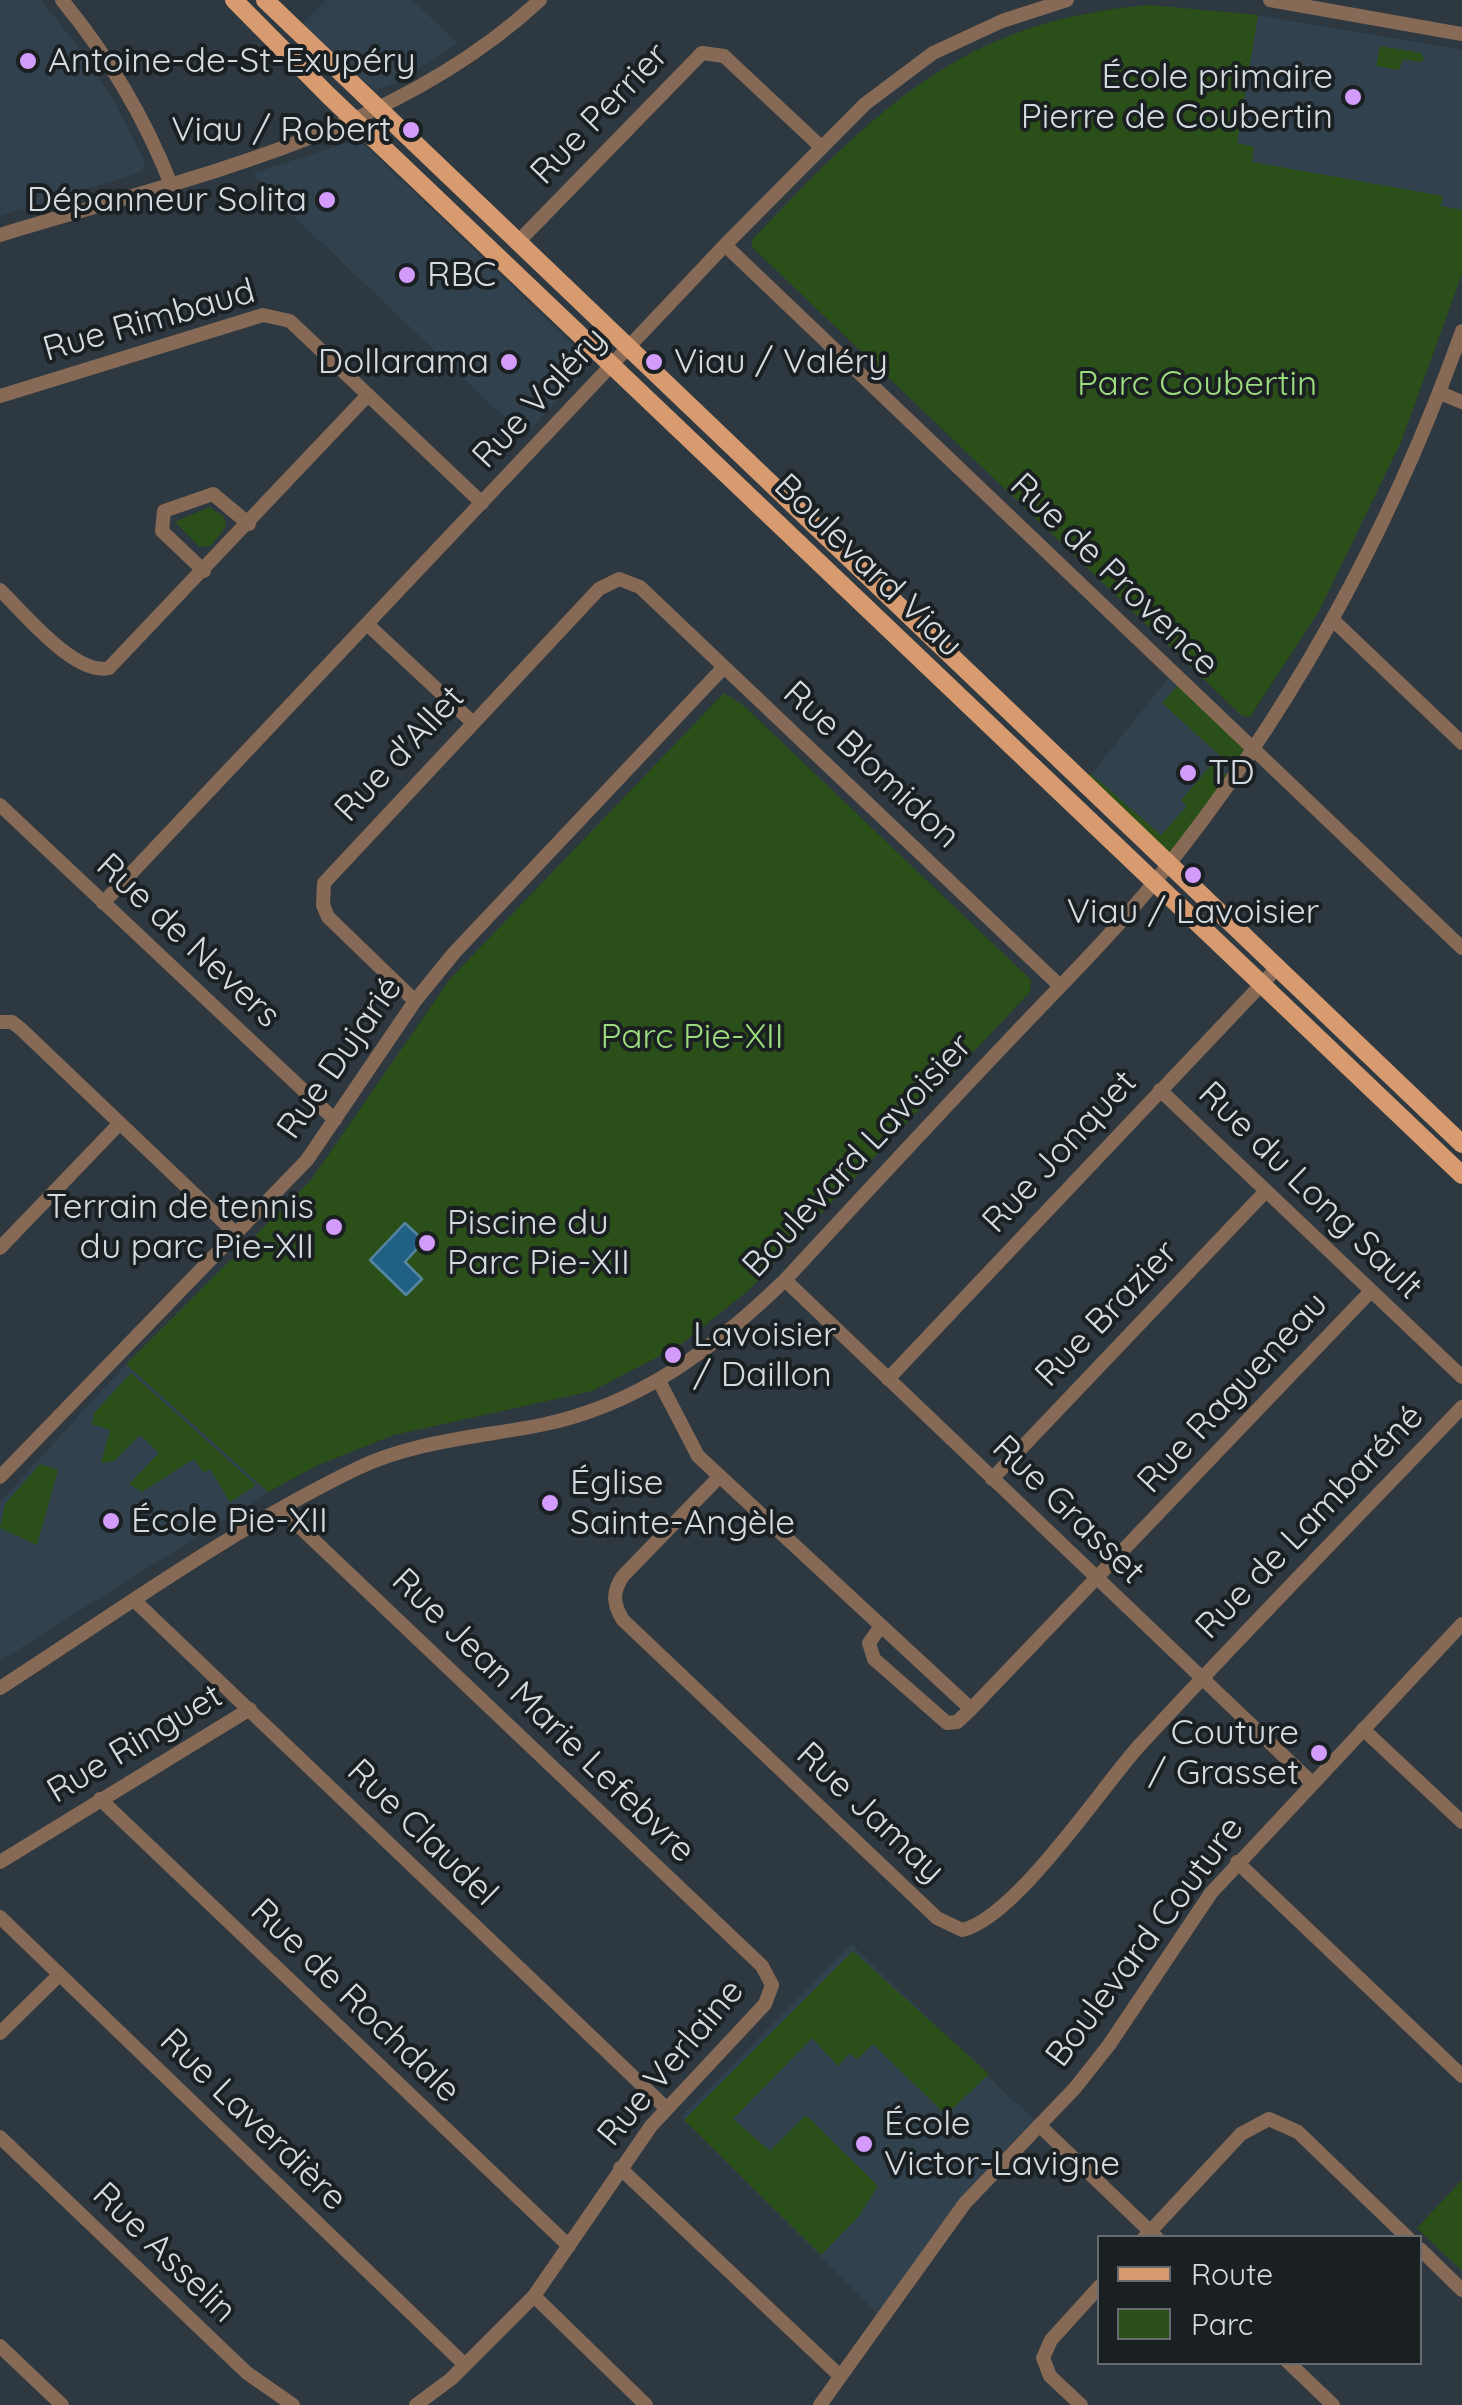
<!DOCTYPE html>
<html>
<head>
<meta charset="utf-8">
<style>
	body { margin:0 }
	#map { position:relative; width:1462px; height:2405px; overflow:hidden; background:#2d3840; font-family:Quicksand,sans-serif }
	canvas { display:block }
	.legend { position:absolute; left:1097px; top:2235px; width:325px; height:130px; box-sizing:border-box; background:#1a1f22; border:2px solid #656b6e; margin:0; padding:12px 18px; list-style:none; font-size:30px; color:#d5dce1 }
	.legend li { display:flex; align-items:center; gap:20px; height:50px }
	.legend b { width:50px; border:2px solid #656b6e }
</style>
</head>
<body>
<div id="map">
<canvas width="1462" height="2405"></canvas>
<ul class="legend">
<li><b style="height:12px;background:#d79b6f"></b>Route</li>
<li><b style="height:28px;background:#2b4f18"></b>Parc</li>
</ul>
</div>
<script>
const g = document.querySelector('canvas').getContext('2d');
g.lineJoin = 'round';
function fillPath(path, color) { g.fillStyle = color; g.fill(path, 'evenodd'); }
function stroke(path, color, width, dash) { g.strokeStyle = color; g.lineWidth = width; g.lineCap = dash ? 'butt' : 'round'; g.setLineDash(dash || []); g.stroke(path); }
function drawText(font, color, halo, rows, align = 'center') {
  g.font = font + ' Quicksand,sans-serif'; g.lineWidth = 8; g.setLineDash([]); g.textBaseline = 'middle'; g.strokeStyle = halo; g.fillStyle = color; for (const [text, x, y, turn = 0] of rows) {
    g.save(); g.translate(x, y); g.rotate((+turn || 0) * Math.PI / 180); g.textAlign = isNaN(turn) ? turn : align; if (halo) g.strokeText(text, 0, 0); g.fillText(text, 0, 0); g.restore();
  }
}
fillPath(new Path2D(`
	M 0,0 L 41,0 L 91,63 L 122,116 L 145,162 L 141,172 L 0,216 Z
	M 327,0 L 412,0 L 458,43 L 395,83 L 374,90 L 303,24 Z
	M 1258,15 L 1462,50 L 1462,216 L 1230,175 Z
	M 358,139 L 589,360 L 587,369 L 524,436 L 257,181 L 254,173 Z
	M 1173,672 L 1253,749 L 1169,864 L 1084,783 Z
	M 126,1364 L 268,1492 L 0,1661 L 0,1502 Z
	M 851,1944 L 1039,2125 L 1000,2164 L 881,2317 L 681,2117 Z`), '#31424e');
fillPath(new Path2D(`
	M 1149,5 L 1258,15 L 1237,143 L 1254,147 L 1252,162 L 1443,196 L 1441,206 L 1462,210 L 1462,274 L 1401,442 L 1319,611 L 1250,717 L 1241,715 L 752,247 L 752,240 C 876,111 959,21 1149,5 Z
	M 1380,46 L 1421,53 L 1424,59 L 1421,62 L 1403,59 L 1399,70 L 1376,66 Z
	M 209,507 L 224,517 L 226,526 L 211,546 L 200,547 L 175,522 Z
	M 1182,681 L 1253,749 L 1238,772 L 1162,703 Z
	M 724,693 L 744,706 L 1031,980 L 1030,992 L 749,1290 L 679,1346 L 592,1391 L 394,1435 L 318,1465 L 268,1492 L 126,1364 L 311,1180 L 450,979 Z
	M 1214,762 L 1232,780 L 1169,864 L 1084,783 L 1090,773 L 1161,835 L 1187,806 L 1181,800 Z
	M 131,1373 L 256,1485 L 230,1502 L 210,1469 L 204,1473 L 194,1459 L 142,1492 L 129,1484 L 159,1453 L 140,1435 L 114,1461 L 101,1463 L 110,1430 L 92,1424 L 94,1413 Z
	M 40,1464 L 58,1470 L 37,1545 L 0,1528 L 5,1504 Z
	M 853,1951 L 989,2074 L 946,2115 L 873,2044 L 857,2060 L 850,2053 L 838,2066 L 812,2038 L 733,2119 L 770,2151 L 806,2115 L 878,2186 L 859,2216 L 821,2255 L 684,2120 Z
	M 1462,2180 L 1462,2271 L 1417,2228 Z`), '#2b4f18');
const water = new Path2D(`
	M 405,1223 L 424,1241 L 405,1262 L 422,1279 L 406,1295 L 370,1260 Z`);
fillPath(water, '#206085');
stroke(water, '#5685a1', 2.5);
stroke(new Path2D(`
	M 62,0 C 108,56 143,114 170,182
	M 1270,0 L 1462,34
	M 0,235 C 187,177 393,137 540,0
	M 517,243 L 702,53 L 724,56 L 820,146
	M 725,245 L 1462,948
	M 1440,393 L 1462,402
	M 0,396 L 263,315 L 290,321 L 482,503
	M 204,571 L 162,531 L 164,511 L 213,494 L 249,524
	M 0,590 C 24,613 75,676 109,668 L 367,396
	M 1333,620 L 1462,743
	M 367,624 L 471,721
	M 0,805 L 335,1120
	M 103,903 L 725,245 L 865,104 L 933,53 L 1002,21 L 1067,0
	M 415,1001 L 328,917 L 323,905 L 324,883 L 599,589 L 619,579 L 640,587 L 1060,986
	M 0,1022 L 12,1022 L 21,1029 L 233,1231
	M 1160,1090 L 1462,1377
	M 0,1248 L 120,1123
	M 785,1280 L 1311,1782
	M 888,1379 L 1277,968
	M 659,1381 L 698,1456 L 971,1709 L 1371,1291
	M 720,1476 L 623,1576 C 612,1592 613,1604 623,1620 L 937,1918 L 962,1930 C 1015,1918 1099,1791 1138,1747 C 1244,1632 1354,1520 1462,1407
	M 0,1477 L 307,1160 L 415,1001 L 454,953 L 724,667
	M 992,1479 L 1266,1191
	M 282,1510 L 762,1966 L 772,1985 L 765,2004 L 651,2126 L 534,2296 L 451,2379 L 416,2405
	M 136,1602 L 666,2108
	M 881,1626 L 869,1643 L 874,1659 L 947,1723 L 957,1722 L 971,1709
	M 0,1688 C 116,1613 232,1529 356,1469 C 413,1441 480,1437 541,1425 C 639,1405 715,1348 785,1280 C 859,1200 933,1120 1008,1041 C 1058,988 1111,936 1157,879 C 1290,715 1391,530 1462,331
	M 1363,1729 L 1462,1822
	M 100,1799 L 569,2246
	M 0,1862 L 250,1709
	M 1237,1862 L 1462,2076
	M 0,1917 L 465,2365
	M 0,2033 L 58,1976
	M 1039,2125 L 1157,2238
	M 0,2137 L 247,2373 L 293,2405
	M 620,2168 L 840,2376
	M 1144,2238 L 1241,2134 L 1269,2119 L 1298,2132 L 1408,2238
	M 1420,2249 L 1462,2290
	M 534,2296 L 646,2405
	M 0,2346 L 62,2405
	M 1288,2362 L 1333,2405
	M 820,2405 L 965,2203 L 1075,2088 L 1109,2045 L 1211,1893 L 1462,1624
	M 1081,2405 L 1050,2376 L 1043,2358 L 1051,2340 L 1100,2286`), '#876a55', 14);
stroke(new Path2D(`
	M 234,0 L 328,95 L 1462,1175
	M 265,0 L 1462,1144`), '#d79b6f', 18);
for (const [x, y, r, color] of [
	[28,61,10,"#d39cfc"],
	[1353,97,10,"#d39cfc"],
	[411,130,10,"#d39cfc"],
	[327,200,10,"#d39cfc"],
	[407,275,10,"#d39cfc"],
	[509,362,10,"#d39cfc"],
	[654,362,10,"#d39cfc"],
	[1188,773,10,"#d39cfc"],
	[1193,875,10,"#d39cfc"],
	[334,1227,10,"#d39cfc"],
	[427,1243,10,"#d39cfc"],
	[673,1355,10,"#d39cfc"],
	[550,1503,10,"#d39cfc"],
	[111,1521,10,"#d39cfc"],
	[1319,1753,10,"#d39cfc"],
	[864,2144,10,"#d39cfc"]
]) { const dot = new Path2D(); dot.arc(x, y, r, 0, 2 * Math.PI); g.fillStyle = color; g.fill(dot); stroke(dot, '#1a1f22', 4); }
drawText('35px', '#d5dce1', '#1a1f22', [
	["Antoine-de-St-Exupéry",48,61],
	["École primaire",1333,77,"right"],
	["Pierre de Coubertin",1333,117,"right"],
	["Viau / Robert",391,130,"right"],
	["Dépanneur Solita",307,200,"right"],
	["RBC",427,275],
	["Dollarama",489,362,"right"],
	["Viau / Valéry",674,362],
	["TD",1208,773],
	["Viau / Lavoisier",1193,912,"center"],
	["Terrain de tennis",314,1207,"right"],
	["du parc Pie-XII",314,1247,"right"],
	["Piscine du",447,1223],
	["Parc Pie-XII",447,1263],
	["Lavoisier",693,1335],
	["/ Daillon",693,1375],
	["Église",570,1483],
	["Sainte-Angèle",570,1523],
	["École Pie-XII",131,1521],
	["Couture",1299,1733,"right"],
	["/ Grasset",1299,1773,"right"],
	["École",884,2124],
	["Victor-Lavigne",884,2164]
], 'left');
drawText('35px', '#d5dce1', '#1a1f22', [
	["Rue Perrier",600,114,-46],
	["Rue Rimbaud",149,321,-16],
	["Rue Valéry",540,398,-47],
	["Boulevard Viau",868,566,44],
	["Rue de Provence",1114,575,44],
	["Rue d'Allet",400,754,-47],
	["Rue Blomidon",871,765,43],
	["Rue de Nevers",188,941,43],
	["Rue Dujarié",340,1058,-55],
	["Rue Jonquet",1060,1152,-47],
	["Boulevard Lavoisier",858,1156,-47],
	["Rue du Long Sault",1310,1191,44],
	["Rue Brazier",1107,1314,-46],
	["Rue Ragueneau",1233,1393,-47],
	["Rue Grasset",1068,1510,44],
	["Rue de Lambaréné",1310,1522,-46],
	["Rue Jean Marie Lefebvre",543,1716,44],
	["Rue Ringuet",135,1744,-31],
	["Rue Jamay",870,1813,43],
	["Rue Claudel",422,1833,44],
	["Boulevard Couture",1145,1942,-53],
	["Rue de Rochdale",355,2001,44],
	["Rue Verlaine",671,2063,-50],
	["Rue Laverdière",253,2120,44],
	["Rue Asselin",164,2253,44]
]);
drawText('35px', '#9cdb7e', '#1a1f22', [
	["Parc Coubertin",1197,384],
	["Parc Pie-XII",692,1037]
]);
</script>
</body>
</html>
